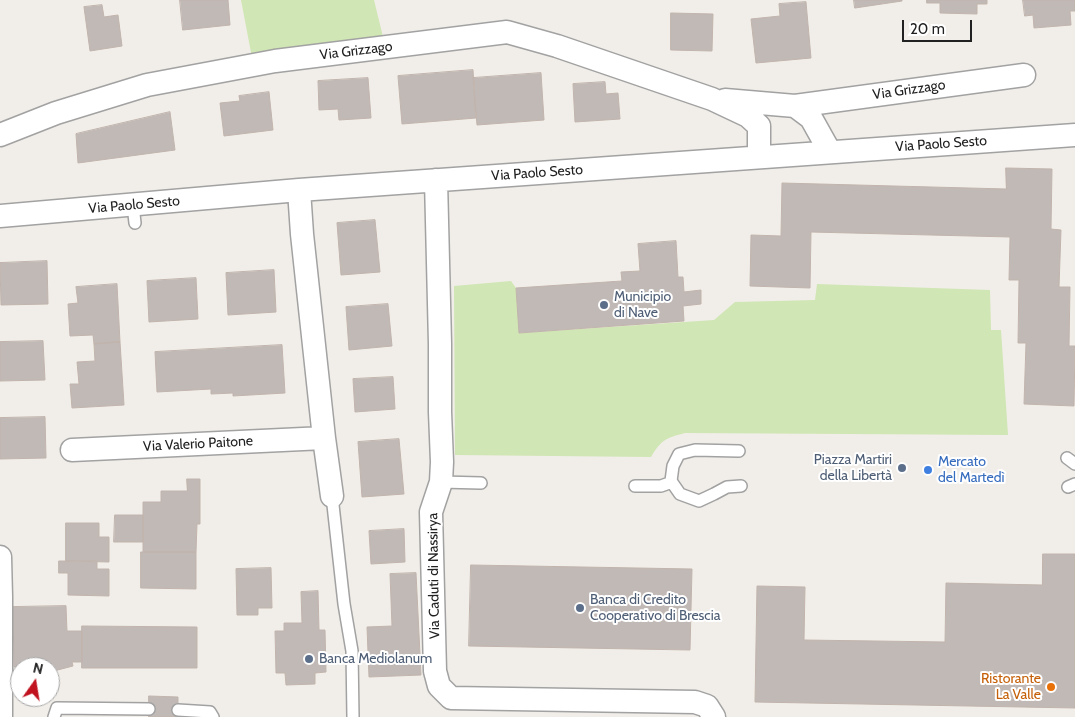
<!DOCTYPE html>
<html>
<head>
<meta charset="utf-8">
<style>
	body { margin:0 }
	#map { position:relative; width:1075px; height:717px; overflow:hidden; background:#f1eee9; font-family:Cabin,sans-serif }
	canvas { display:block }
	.north { position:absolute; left:10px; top:657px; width:50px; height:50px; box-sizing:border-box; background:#fff; border:1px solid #a6a6a6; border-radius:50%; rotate:13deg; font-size:14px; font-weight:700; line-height:20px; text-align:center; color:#212121 }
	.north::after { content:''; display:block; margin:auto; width:18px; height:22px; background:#c1121f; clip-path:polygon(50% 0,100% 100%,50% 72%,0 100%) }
	.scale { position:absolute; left:902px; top:20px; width:70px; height:22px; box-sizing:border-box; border:2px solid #212121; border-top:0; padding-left:6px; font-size:15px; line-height:18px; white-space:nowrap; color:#212121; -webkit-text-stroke:4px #fff; paint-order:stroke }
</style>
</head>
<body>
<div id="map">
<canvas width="1075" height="717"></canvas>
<div class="north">N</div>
<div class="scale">20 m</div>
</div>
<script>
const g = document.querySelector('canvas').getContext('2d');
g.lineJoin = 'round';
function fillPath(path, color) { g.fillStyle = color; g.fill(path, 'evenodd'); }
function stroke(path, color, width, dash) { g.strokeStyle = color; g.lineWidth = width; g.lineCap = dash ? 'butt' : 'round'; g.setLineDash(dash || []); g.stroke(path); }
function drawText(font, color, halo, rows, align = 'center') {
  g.font = font + ' Cabin,sans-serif'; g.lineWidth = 4; g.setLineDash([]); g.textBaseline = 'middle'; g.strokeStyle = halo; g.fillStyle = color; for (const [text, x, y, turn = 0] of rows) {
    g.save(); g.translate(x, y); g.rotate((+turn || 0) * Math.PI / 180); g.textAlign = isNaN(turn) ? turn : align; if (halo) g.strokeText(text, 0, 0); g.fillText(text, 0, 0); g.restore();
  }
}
fillPath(new Path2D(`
	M 241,0 L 374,0 L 385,45 L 253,63 Z
	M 511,281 L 516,288 L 520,333 L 714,320 L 735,302 L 815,300 L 817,284 L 990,290 L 991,330 L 1001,330 L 1008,435 L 685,433 C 666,438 661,440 651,457 L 455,455 L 454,286 Z`), '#d0e6b4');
const building = new Path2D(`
	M 180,0 L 228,0 L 230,25 L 183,30 Z
	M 854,0 L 902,0 L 902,1 L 855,8 Z
	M 927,0 L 987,0 L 987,4 L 977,4 L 977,14 L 940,13 L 940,3 L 927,3 Z
	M 1023,0 L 1075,0 L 1075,11 L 1070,11 L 1071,25 L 1034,28 L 1033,15 L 1025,16 Z
	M 806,2 L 811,58 L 756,63 L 751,19 L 780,16 L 779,4 Z
	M 102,5 L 104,17 L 118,15 L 122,46 L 90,51 L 84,7 Z
	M 671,13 L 713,14 L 712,51 L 671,50 Z
	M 473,70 L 476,118 L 402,124 L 398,76 Z
	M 541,73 L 544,120 L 477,125 L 473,78 Z
	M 368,78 L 371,118 L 339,120 L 338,109 L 319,110 L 318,81 Z
	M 605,82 L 606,94 L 618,93 L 620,119 L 575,122 L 573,84 Z
	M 269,92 L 273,130 L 224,136 L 220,103 L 240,101 L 239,96 Z
	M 170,112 L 175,150 L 78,163 L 76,134 Z
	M 1006,168 L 1052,169 L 1051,229 L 1061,230 L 1059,287 L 1070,287 L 1069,346 L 1075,346 L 1074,406 L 1024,404 L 1026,343 L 1018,343 L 1019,280 L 1009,280 L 1010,237 L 811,232 L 810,288 L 750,286 L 751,235 L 781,236 L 782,183 L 1006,189 Z
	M 375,220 L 380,272 L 341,275 L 337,223 Z
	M 676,241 L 678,277 L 683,277 L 684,292 L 701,290 L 701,304 L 683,306 L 684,321 L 519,333 L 516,288 L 622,281 L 621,272 L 640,271 L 638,244 Z
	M 47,261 L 48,304 L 1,305 L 0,263 Z
	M 274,270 L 276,312 L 228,315 L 226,273 Z
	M 196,278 L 198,319 L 149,322 L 147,281 Z
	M 117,284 L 120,342 L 94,344 L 93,335 L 70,336 L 68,304 L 78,303 L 76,287 Z
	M 388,304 L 392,346 L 349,350 L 346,307 Z
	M 43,341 L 45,380 L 0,381 L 0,342 Z
	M 120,342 L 124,405 L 72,408 L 70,384 L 79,384 L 77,362 L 95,361 L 94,344 Z
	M 282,345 L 285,393 L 233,396 L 233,393 L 211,394 L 211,389 L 157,392 L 155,352 Z
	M 393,377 L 395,409 L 355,412 L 353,379 Z
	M 45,417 L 46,458 L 0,459 L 0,418 Z
	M 399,439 L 404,494 L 362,497 L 358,442 Z
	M 187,479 L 200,479 L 200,524 L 197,524 L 196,552 L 143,552 L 143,502 L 161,502 L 161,491 L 187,491 Z
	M 115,515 L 143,515 L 143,542 L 114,542 Z
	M 66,523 L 99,523 L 99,537 L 109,537 L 109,562 L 66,561 Z
	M 404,529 L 405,562 L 371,564 L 369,531 Z
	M 141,552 L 196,552 L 196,589 L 141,588 Z
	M 1043,554 L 1075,554 L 1075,708 L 755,702 L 757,586 L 805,587 L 804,640 L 945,642 L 946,583 L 1042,585 Z
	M 59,561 L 97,561 L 97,569 L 109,569 L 109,596 L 68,595 L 68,573 L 59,573 Z
	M 471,565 L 692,569 L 690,650 L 469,646 Z
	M 271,568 L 272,608 L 258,608 L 258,615 L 237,615 L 236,569 Z
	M 416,573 L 421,675 L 369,677 L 367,627 L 392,626 L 390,574 Z
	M 318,591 L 319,630 L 325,630 L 326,672 L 315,673 L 315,684 L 286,685 L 285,673 L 276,673 L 275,631 L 284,631 L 284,623 L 302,623 L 301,592 Z
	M 66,606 L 67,631 L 82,631 L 82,662 L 72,662 L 73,666 L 50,672 L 50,667 L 14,667 L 13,607 Z
	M 82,626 L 197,627 L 197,668 L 82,668 Z
	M 149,696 L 178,697 L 178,717 L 149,717 Z`);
fillPath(building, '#c1b9b6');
stroke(building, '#c1b4ac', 1);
const service = new Path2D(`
	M 133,205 L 135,223
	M 739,451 L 695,450 L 679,454 L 673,466 L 671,481 L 680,494 L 699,501 L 714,494 L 727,487 L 741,486
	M 1067,458 L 1075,464
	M 441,482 L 481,483
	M 635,486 L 661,486 L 672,482
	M 1068,487 L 1075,484
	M 332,496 L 344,604 L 352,651 L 353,717
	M 178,710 L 210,712 L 213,717
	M 54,717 L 57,708 L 149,709`);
const minor = new Path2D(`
	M 725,100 L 795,106 L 811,118 L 830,152
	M 795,106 L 1024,75
	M 0,135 L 56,113 L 147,85 L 275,61 L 507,32 L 557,46 L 712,99 L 748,116 L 759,126 L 759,157
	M 436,180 L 440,344 L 440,412 L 442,462 L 441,482 L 431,512 L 435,671 L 439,686 L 451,698 L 695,702 L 707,706 L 714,717
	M 0,216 L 299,190 L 1075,135
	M 324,438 L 332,496
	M 72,450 L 324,438 L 302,234 L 299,190
	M 0,557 L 1,597 L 1,717`);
stroke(service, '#a2a2a2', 14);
stroke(minor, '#a2a2a2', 25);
stroke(service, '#fff', 11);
stroke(minor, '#fff', 22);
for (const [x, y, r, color] of [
	[604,305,5,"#5c6f8a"],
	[902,468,5,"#5c6f8a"],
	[928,470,5,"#3f7fe0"],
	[580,608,5,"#5c6f8a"],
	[309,659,5,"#5c6f8a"],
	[1051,687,5,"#e8710a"]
]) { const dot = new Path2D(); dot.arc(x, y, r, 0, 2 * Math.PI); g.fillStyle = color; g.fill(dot); stroke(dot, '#fff', 2); }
drawText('14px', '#212121', '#fff', [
	["Via Grizzago",356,51,-7],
	["Via Grizzago",909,90,-8],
	["Via Paolo Sesto",941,144,-4],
	["Via Paolo Sesto",537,173,-4],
	["Via Paolo Sesto",134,205,-5],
	["Via Valerio Paitone",198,444,-3],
	["Via Caduti di Nassirya",434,576,-91]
]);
drawText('14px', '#4e5e75', '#fff', [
	["Municipio",614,297],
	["di Nave",614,313],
	["Piazza Martiri",892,460,"right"],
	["della Libertà",892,476,"right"],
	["Banca di Credito",590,600],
	["Cooperativo di Brescia",590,616],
	["Banca Mediolanum",319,659]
], 'left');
drawText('14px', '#366cbe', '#fff', [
	["Mercato",938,462],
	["del Martedì",938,478]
], 'left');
drawText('14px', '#c56008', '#fff', [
	["Ristorante",1041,679],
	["La Valle",1041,695]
], 'right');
</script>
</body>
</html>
